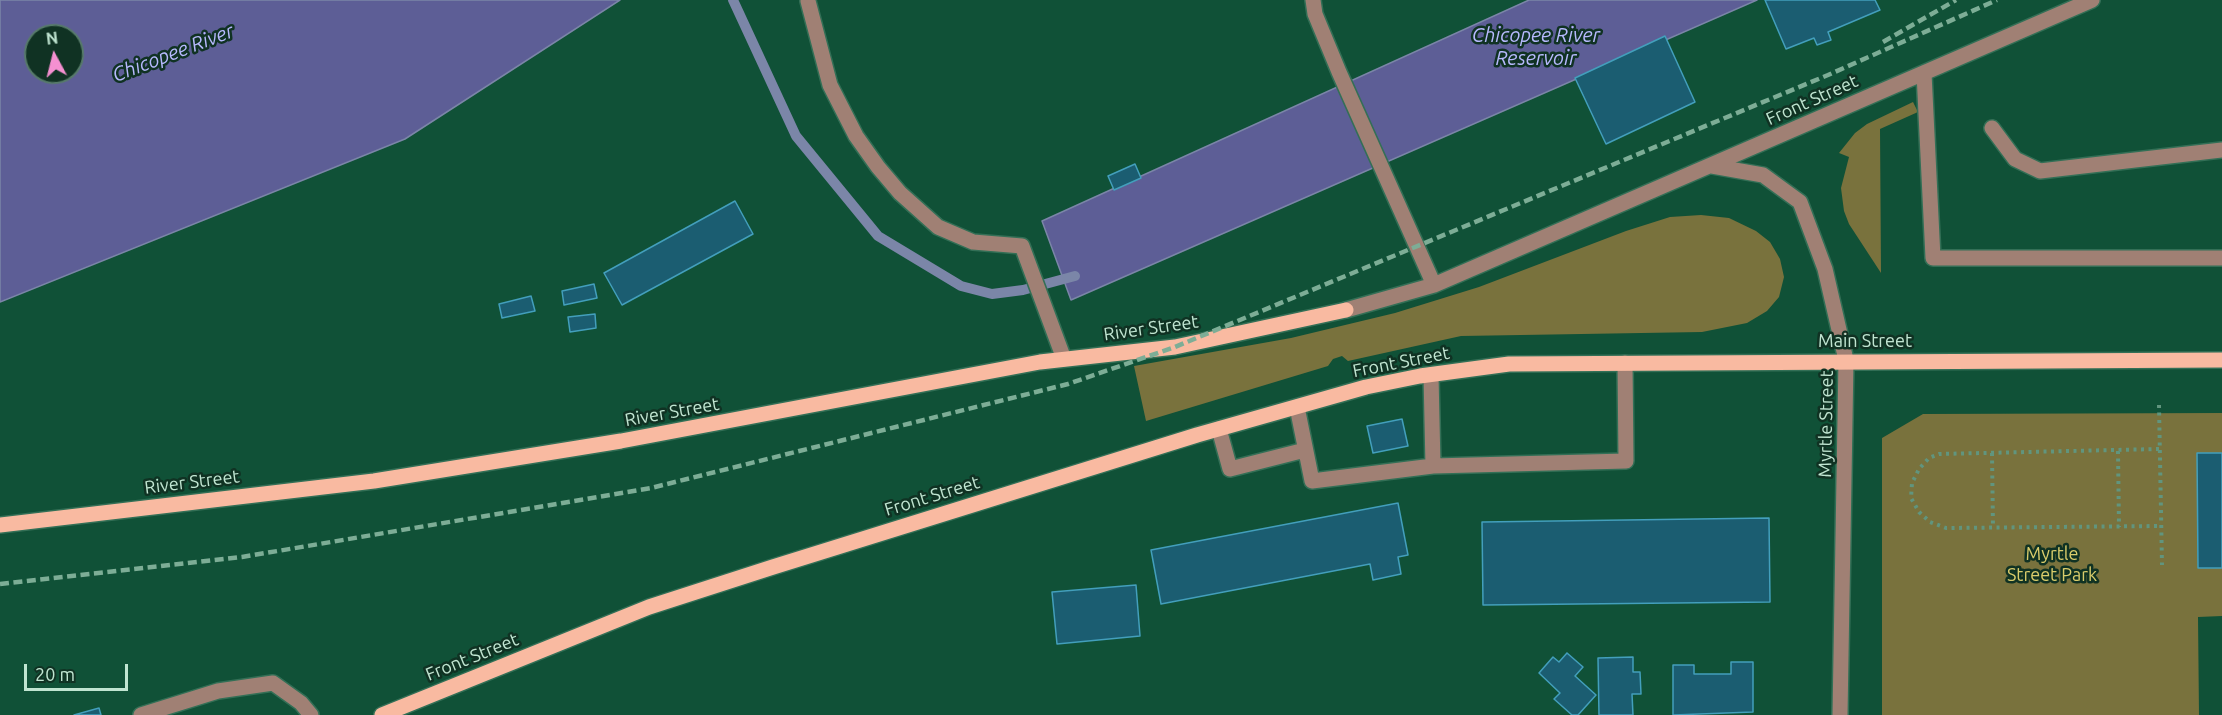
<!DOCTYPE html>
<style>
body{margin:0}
#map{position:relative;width:2222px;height:715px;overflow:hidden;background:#105137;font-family:Ubuntu,sans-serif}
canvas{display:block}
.north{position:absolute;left:24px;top:24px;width:60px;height:60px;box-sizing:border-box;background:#103223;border:2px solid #567a69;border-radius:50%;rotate:353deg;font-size:16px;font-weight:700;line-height:24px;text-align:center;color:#c0e5d1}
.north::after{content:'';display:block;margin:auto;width:21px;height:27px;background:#f590d1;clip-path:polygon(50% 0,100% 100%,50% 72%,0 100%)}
.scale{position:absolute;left:24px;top:664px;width:104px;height:27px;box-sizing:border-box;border:3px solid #c0e5d1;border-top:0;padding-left:8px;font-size:18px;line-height:21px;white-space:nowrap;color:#c0e5d1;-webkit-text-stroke:4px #103223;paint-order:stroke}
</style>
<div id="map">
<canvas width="2222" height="715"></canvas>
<div class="north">N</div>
<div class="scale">20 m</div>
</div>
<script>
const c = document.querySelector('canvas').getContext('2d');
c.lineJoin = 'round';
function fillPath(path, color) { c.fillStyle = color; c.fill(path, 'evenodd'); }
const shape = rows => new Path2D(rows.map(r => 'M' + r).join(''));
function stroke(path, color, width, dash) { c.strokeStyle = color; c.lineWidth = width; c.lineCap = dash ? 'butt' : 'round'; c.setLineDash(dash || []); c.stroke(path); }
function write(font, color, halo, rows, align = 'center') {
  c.font = font + ' Ubuntu,sans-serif'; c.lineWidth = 5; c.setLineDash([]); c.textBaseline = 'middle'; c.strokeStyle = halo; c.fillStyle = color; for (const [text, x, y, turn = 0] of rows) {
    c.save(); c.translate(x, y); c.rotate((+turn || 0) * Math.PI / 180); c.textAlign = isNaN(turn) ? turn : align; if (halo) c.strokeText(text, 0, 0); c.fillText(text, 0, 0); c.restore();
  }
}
fillPath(shape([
 [1913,102,1918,112,1880,129,1881,273,1849,224,1844,211,1841,188,1849,157,1839,153,1855,133,1867,124],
 [1701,215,1729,218,1756,231,1770,242,1780,259,1784,277,1779,297,1767,311,1747,323,1702,332,1461,336,1348,361,1342,356,1333,359,1328,366,1146,421,1134,366,1291,338,1395,313,1479,287,1626,231,1670,217],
 [2222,413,2222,616,2198,617,2199,715,1882,715,1882,438,1923,414]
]), '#79723d');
const water = shape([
 [0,0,620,0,405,139,0,302,0,0],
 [36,36,72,36,72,72,36,72,36,36],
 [1529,0,1757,0,1071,300,1042,221,1529,0]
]);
fillPath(water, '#5d5e96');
stroke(water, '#7b86a8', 1.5);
stroke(shape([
 [733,0,796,136,878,236,961,286,992,294,1023,290,1075,276]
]), '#7b86a8', 10);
const building = shape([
 [1765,0,1875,0,1880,10,1828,32,1831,40,1817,45,1814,38,1786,49,1765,0],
 [1665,36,1695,102,1606,144,1575,78,1665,36],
 [1135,164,1141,178,1114,190,1108,176,1135,164],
 [735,201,753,234,622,305,604,273,735,201],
 [594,284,597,298,564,305,562,291,594,284],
 [531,296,535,311,502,318,499,304,531,296],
 [595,314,596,328,570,332,568,317,595,314],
 [1402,419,1408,446,1373,453,1367,426,1402,419],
 [2197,453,2222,453,2222,568,2198,568,2197,453],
 [1398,503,1408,555,1398,557,1401,574,1373,580,1370,564,1161,604,1151,550,1398,503],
 [1769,518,1770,602,1483,605,1482,522,1769,518],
 [1136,585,1140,636,1057,644,1052,592,1136,585],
 [1567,653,1583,667,1575,676,1596,695,1578,715,1572,715,1554,699,1560,693,1539,673,1553,657,1559,662,1567,653],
 [1633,657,1633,672,1640,672,1641,694,1632,694,1633,715,1599,715,1598,658,1633,657],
 [1731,662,1753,662,1753,712,1673,715,1673,665,1694,665,1694,674,1731,674,1731,662],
 [99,708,101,715,74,715,99,708]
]);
fillPath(building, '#1b5d71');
stroke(building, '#439fbc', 1.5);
const minor = shape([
 [1313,0,1315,14,1339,72,1434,285],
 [808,1,830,85,856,136,878,167,900,193,938,227,973,242,1022,246,1064,359],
 [1924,73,1933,258,2222,258],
 [1992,128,2015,159,2040,171,2222,150],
 [1712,166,1763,175,1800,202,1825,269,1846,360,1840,715],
 [1346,310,1434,285,2092,0],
 [1431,375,1433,466,1626,461,1625,363],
 [1297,407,1312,481,1433,466],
 [1219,429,1230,469,1305,450],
 [141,715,218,691,273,683,301,703,311,715]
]);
const major = shape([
 [0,525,374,481,621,441,1040,362,1175,347,1346,310],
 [382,715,649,607,773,567,1197,435,1366,387,1420,376,1509,364,2222,360]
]);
stroke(minor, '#336f56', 18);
stroke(major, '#336f56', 18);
stroke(shape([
 [2159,405,2162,565],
 [2159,449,1939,454,1929,458,1919,469,1912,483,1911,498,1919,512,1930,522,1946,528,2161,526],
 [2118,451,2119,527],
 [1992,453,1993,528]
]), '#61957e', 4, [3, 4.5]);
stroke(minor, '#a08074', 15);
stroke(major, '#f9baa1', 15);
stroke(shape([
 [1883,42,1956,0],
 [0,584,242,557,651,488,1068,384,1175,347,1828,75,1997,0]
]), '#7dad96', 4.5, [9, 4.5]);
write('18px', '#c0e5d1', '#103223', [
 ["Front Street",1812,100,-24],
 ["River Street",1151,328,-8],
 ["Main Street",1865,341],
 ["Front Street",1401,362,-11],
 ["River Street",672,412,-10],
 ["Myrtle Street",1826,424,-89],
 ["River Street",192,482,-7],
 ["Front Street",932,496,-17],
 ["Front Street",472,657,-22]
]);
write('18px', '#d9cc6b', '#103223', [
 ["Myrtle",2052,554],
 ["Street Park",2052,575]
]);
write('italic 20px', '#b7b9fd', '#103223', [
 ["Chicopee River",1536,35],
 ["Reservoir",1536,58],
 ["Chicopee River",173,53,-21]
]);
</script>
